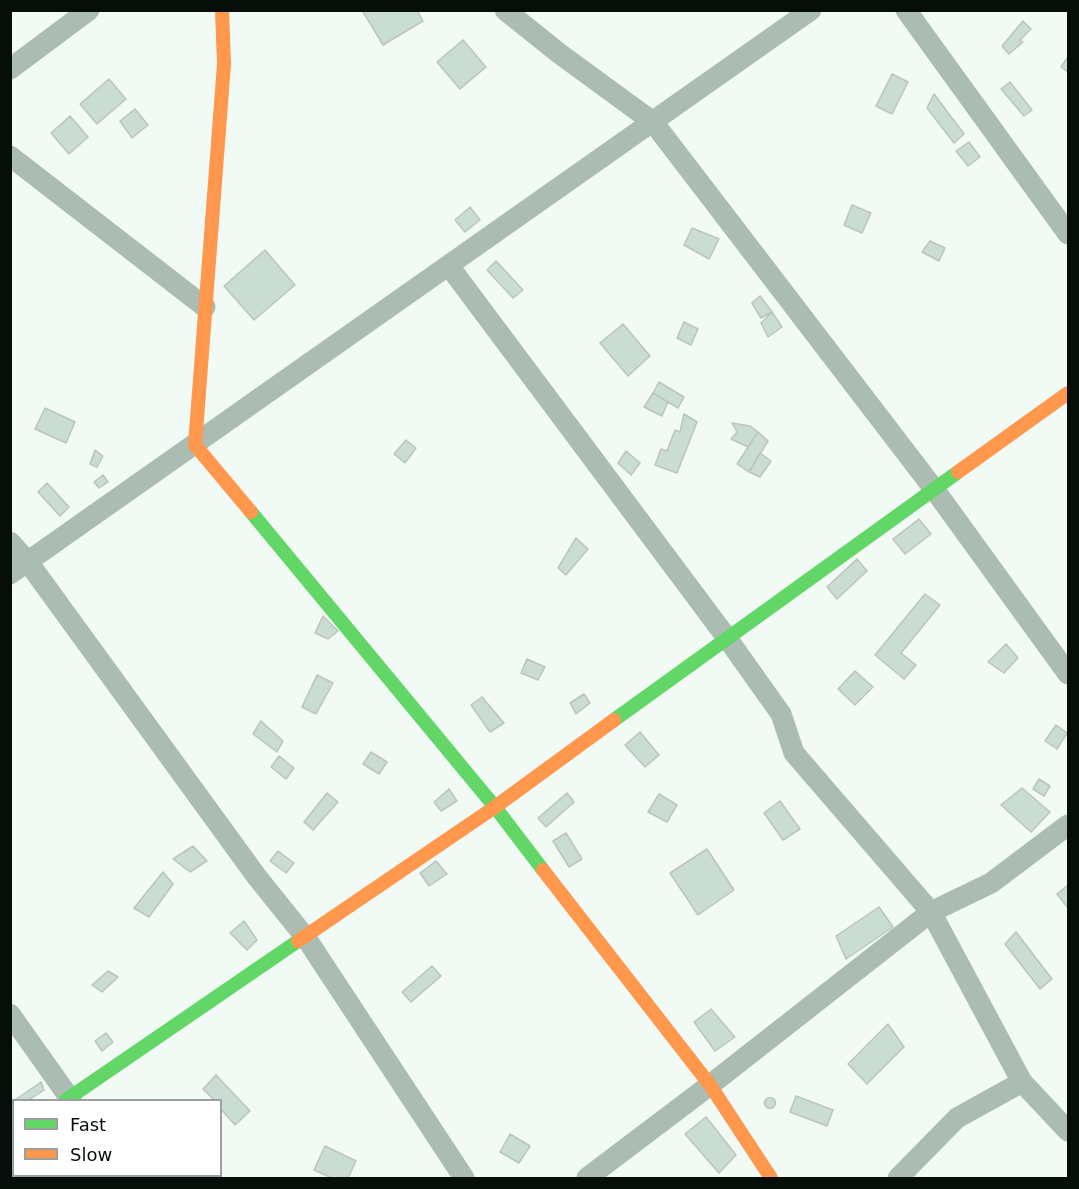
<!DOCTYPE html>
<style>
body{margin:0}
#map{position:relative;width:1079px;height:1189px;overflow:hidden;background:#f2faf5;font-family:"DejaVu Sans",sans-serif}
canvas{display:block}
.frame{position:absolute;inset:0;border:12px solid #060e09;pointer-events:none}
.legend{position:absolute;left:12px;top:1099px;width:210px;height:78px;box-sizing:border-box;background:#fff;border:2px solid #9b9f9d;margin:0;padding:8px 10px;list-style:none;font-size:18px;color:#060e09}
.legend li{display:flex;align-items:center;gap:12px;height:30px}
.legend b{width:30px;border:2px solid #9b9f9d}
</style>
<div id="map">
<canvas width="1079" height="1189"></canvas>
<div class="frame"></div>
<ul class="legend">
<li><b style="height:8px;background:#63d668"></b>Fast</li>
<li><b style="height:8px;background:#ff974d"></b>Slow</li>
</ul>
</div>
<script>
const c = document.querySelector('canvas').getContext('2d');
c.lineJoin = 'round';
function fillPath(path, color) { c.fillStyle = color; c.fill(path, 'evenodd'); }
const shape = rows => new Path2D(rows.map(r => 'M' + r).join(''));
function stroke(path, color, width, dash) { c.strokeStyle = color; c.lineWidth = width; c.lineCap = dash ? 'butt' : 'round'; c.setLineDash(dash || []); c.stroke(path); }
const building = shape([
 [362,10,417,10,423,21,383,45,362,10],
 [1023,21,1031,29,1020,40,1023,42,1009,54,1002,46,1023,21],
 [463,40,486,67,460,89,437,62,463,40],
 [1068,57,1068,72,1061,67,1068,57],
 [892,74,908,82,892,114,876,106,892,74],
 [109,79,126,99,97,124,80,104,109,79],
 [1010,82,1032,110,1024,116,1001,89,1010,82],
 [934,94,964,134,954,143,927,108,934,94],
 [135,109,148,125,132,138,120,121,135,109],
 [70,116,88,137,69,154,51,133,70,116],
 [969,142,980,157,968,166,956,151,969,142],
 [852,205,871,213,862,233,844,225,852,205],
 [470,207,480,220,465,232,455,220,470,207],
 [692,228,719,239,709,259,684,245,692,228],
 [930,241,945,248,939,261,922,252,930,241],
 [265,250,295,285,254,320,224,286,265,250],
 [496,261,523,290,513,298,487,270,496,261],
 [760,296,772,312,761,318,752,303,760,296],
 [772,312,782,327,768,337,761,323,772,312],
 [684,322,698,329,691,345,677,338,684,322],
 [623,324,650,356,628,376,600,343,623,324],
 [659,382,684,397,678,408,653,393,659,382],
 [653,393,668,402,662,416,644,407,653,393],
 [45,408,75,422,66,443,35,429,45,408],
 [684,414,697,422,677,473,655,465,661,449,667,451,675,430,680,432,684,414],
 [732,423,750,426,758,432,748,447,731,439,737,432,732,423],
 [758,432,768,441,749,472,737,464,758,432],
 [406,440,416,448,405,463,394,454,406,440],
 [95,450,103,456,97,467,90,464,95,450],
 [626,451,640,463,631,475,618,463,626,451],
 [760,453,771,461,760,477,749,472,760,453],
 [103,475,108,482,99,488,94,482,103,475],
 [47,483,69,507,60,516,38,492,47,483],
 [919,519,931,534,905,554,893,539,919,519],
 [576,538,588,549,566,575,558,568,576,538],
 [857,559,867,571,837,599,827,587,857,559],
 [925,594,940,605,901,653,916,665,904,679,875,655,925,594],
 [323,616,338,631,328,639,315,633,323,616],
 [1006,644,1018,658,1004,673,988,662,1006,644],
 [527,659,545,667,538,680,521,673,527,659],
 [855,671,873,687,855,705,838,689,855,671],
 [317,675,333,683,316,714,302,707,317,675],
 [584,694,590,703,576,714,570,703,584,694],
 [482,697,504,723,490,732,471,705,482,697],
 [261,721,283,741,277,752,253,734,261,721],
 [1056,725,1067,733,1057,749,1045,741,1056,725],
 [640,732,659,755,645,767,625,745,640,732],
 [371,752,387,762,379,774,363,764,371,752],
 [279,756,294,768,286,779,271,767,279,756],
 [1039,779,1050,786,1044,796,1033,789,1039,779],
 [1022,788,1050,812,1031,832,1001,805,1022,788],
 [449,789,457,801,441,811,434,802,449,789],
 [327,793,338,802,313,830,304,822,327,793],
 [567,793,574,802,546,827,538,818,567,793],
 [659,794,677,805,667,822,648,812,659,794],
 [780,801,800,829,783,840,764,813,780,801],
 [566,833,582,859,569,867,553,841,566,833],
 [193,846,207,861,190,872,173,859,193,846],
 [707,849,734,890,698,915,670,873,707,849],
 [278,851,294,863,286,873,270,861,278,851],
 [436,861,447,874,429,886,420,873,436,861],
 [163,872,173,884,149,917,134,908,163,872],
 [1068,885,1068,908,1057,894,1068,885],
 [879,907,893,927,846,959,836,936,879,907],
 [244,921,257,940,247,950,230,933,244,921],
 [1016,932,1052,979,1040,989,1005,944,1016,932],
 [432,966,441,976,411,1002,402,992,432,966],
 [108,971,118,977,102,992,92,985,108,971],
 [711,1009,735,1037,715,1051,694,1022,711,1009],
 [888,1024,904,1047,867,1084,848,1064,888,1024],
 [106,1033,113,1042,102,1051,95,1041,106,1033],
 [216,1075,250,1111,235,1125,220,1108,220,1100,214,1100,203,1089,216,1075],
 [41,1082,44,1090,29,1100,15,1100,41,1082],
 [796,1096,833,1110,827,1126,790,1112,796,1096],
 '764.5 1103a5.5 5.5 0 1 1 11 0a5.5 5.5 0 1 1-11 0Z',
 [706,1117,736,1155,719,1173,685,1134,706,1117],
 [510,1134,530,1146,519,1163,500,1152,510,1134],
 [325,1146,356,1161,348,1178,332,1178,314,1170,325,1146]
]);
fillPath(building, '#caddd2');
stroke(building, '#bcc4bf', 1.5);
stroke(shape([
 [505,10,560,54,653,122,934,489,1068,674],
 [906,10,1068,234],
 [10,69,89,10],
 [10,156,205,307],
 [449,266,727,638,781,714,794,753,931,912,1022,1082,1068,1131],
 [10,542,28,562,257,877,306,938,464,1178],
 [10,574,811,10],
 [10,1014,71,1100],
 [10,1138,14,1136],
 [125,1176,127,1178],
 [587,1178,710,1085,931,912,991,883,1068,825],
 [898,1178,957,1118,1022,1082]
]), '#abbdb3', 21);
stroke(shape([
 [251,512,495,807,543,870],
 [614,720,958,472],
 [66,1100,298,941]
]), '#63d668', 14);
stroke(shape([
 [222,10,224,64,195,445,251,512],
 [958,472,1068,393],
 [543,870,710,1085,771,1178],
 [298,941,495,807,614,720]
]), '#ff974d', 14);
</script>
